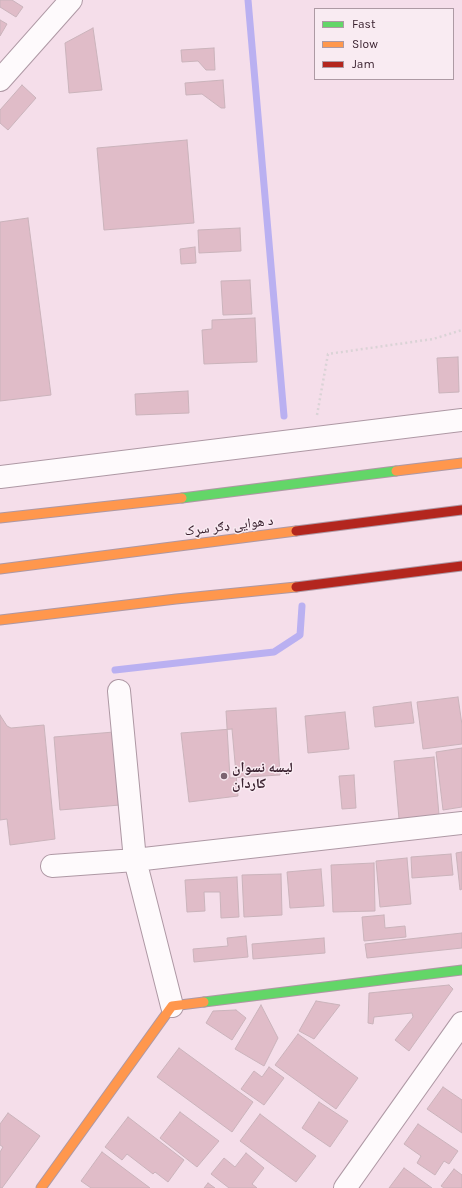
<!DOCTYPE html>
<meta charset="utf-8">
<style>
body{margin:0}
#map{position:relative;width:462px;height:1188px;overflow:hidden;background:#f5deea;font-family:Karla,sans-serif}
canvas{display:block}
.legend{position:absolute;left:314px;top:8px;width:140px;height:72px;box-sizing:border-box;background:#f9ebf2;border:1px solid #ad9aa4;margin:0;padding:5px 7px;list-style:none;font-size:12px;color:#3a212f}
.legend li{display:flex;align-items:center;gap:8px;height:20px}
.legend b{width:20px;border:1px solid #ad9aa4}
</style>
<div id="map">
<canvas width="462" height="1188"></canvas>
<ul class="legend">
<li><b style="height:5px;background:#63d668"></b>Fast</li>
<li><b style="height:5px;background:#ff974d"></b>Slow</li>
<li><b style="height:5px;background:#b3261e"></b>Jam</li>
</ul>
</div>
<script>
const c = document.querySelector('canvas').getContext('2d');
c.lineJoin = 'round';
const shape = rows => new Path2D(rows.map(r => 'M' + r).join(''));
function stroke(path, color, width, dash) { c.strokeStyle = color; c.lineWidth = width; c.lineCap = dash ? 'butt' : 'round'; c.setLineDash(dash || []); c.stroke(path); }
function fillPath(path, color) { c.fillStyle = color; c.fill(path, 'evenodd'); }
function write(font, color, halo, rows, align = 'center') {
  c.font = font + ' Karla,"Noto Naskh Arabic",sans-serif'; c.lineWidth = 3; c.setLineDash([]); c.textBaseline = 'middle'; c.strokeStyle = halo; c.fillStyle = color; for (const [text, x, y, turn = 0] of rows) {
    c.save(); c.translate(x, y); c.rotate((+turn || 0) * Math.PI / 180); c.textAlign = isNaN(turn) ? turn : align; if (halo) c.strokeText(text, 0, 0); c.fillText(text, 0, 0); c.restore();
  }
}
stroke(shape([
 [248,0,284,416],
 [115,670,274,652,300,635,302,606]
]), '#bab0f1', 7);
const building = shape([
 [0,0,12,0,23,7,16,17,0,7,0,0],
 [0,20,7,24,0,36,0,20],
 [93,28,102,90,69,93,65,43,93,28],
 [214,48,215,70,206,70,198,61,182,62,181,50,214,48],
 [223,80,225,108,221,108,202,94,186,95,185,83,223,80],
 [22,85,36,98,8,130,0,123,0,110,22,85],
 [187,140,194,223,104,230,97,148,187,140],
 [28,218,51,395,0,401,0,222,28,218],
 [240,228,241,251,199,253,198,230,240,228],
 [195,247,196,263,181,264,180,249,195,247],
 [250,280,252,314,223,315,221,281,250,280],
 [255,318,257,362,204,364,202,330,212,329,212,320,255,318],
 [458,357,459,392,439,393,437,358,458,357],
 [188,391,189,413,136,415,135,394,188,391],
 [458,697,462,725,462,744,423,749,417,702,458,697],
 [411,702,414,723,375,727,373,707,411,702],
 [276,708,280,775,230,778,226,711,276,708],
 [345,712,349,749,308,753,305,716,345,712],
 [0,715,7,726,11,728,44,725,55,839,10,845,7,819,0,820,0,715],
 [232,729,238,796,189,802,181,733,232,729],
 [114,732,120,805,60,810,54,737,114,732],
 [462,748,462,807,443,810,436,752,462,748],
 [434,757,439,815,399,819,394,761,434,757],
 [354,775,356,808,342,809,339,776,354,775],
 [462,852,462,889,460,890,456,853,462,852],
 [451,854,453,875,412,878,411,857,451,854],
 [407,858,411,904,380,907,376,861,407,858],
 [374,863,375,911,333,912,331,865,374,863],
 [321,869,324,906,290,908,287,872,321,869],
 [281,874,282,915,244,917,242,875,281,874],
 [237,877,239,917,221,918,220,892,204,892,205,911,187,912,185,880,237,877],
 [384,915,385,928,405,926,406,937,364,941,362,917,384,915],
 [462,933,462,948,367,958,365,944,462,933],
 [246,936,248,957,194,962,193,949,228,946,227,938,246,936],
 [324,938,325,953,253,959,252,944,324,938],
 [449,985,453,989,409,1051,395,1040,413,1017,412,1013,374,1017,373,1024,368,1023,369,993,449,985],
 [316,1001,340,1005,314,1039,299,1031,316,1001],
 [261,1005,278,1038,264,1066,235,1049,261,1005],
 [236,1010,246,1018,232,1040,206,1023,213,1011,236,1010],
 [298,1034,358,1078,336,1109,275,1065,298,1034],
 [179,1048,253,1102,232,1132,157,1077,179,1048],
 [269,1067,284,1078,264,1105,241,1089,254,1071,262,1077,269,1067],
 [443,1087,462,1100,462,1133,427,1109,443,1087],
 [319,1102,348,1121,330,1147,302,1128,319,1102],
 [180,1112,219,1141,197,1167,160,1138,180,1112],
 [8,1113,40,1136,2,1188,0,1188,0,1152,3,1147,0,1145,0,1124,8,1113],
 [260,1114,316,1156,296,1182,240,1141,260,1114],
 [128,1117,184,1160,168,1182,155,1172,153,1174,127,1154,122,1160,105,1147,128,1117],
 [418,1124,458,1151,449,1164,444,1161,435,1175,417,1163,421,1156,404,1144,418,1124],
 [102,1152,150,1188,91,1188,81,1181,102,1152],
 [246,1153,264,1168,252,1184,257,1188,229,1188,211,1174,224,1158,235,1167,246,1153],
 [404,1168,432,1188,389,1188,404,1168],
 [454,1169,462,1175,462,1188,444,1188,441,1186,454,1169],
 [208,1183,215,1188,204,1188,208,1183]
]);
fillPath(building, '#e0bcc8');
stroke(building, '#cab3bb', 1);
const street = shape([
 [0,80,71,0],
 [0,477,462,420],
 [52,866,135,860,119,691],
 [172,1006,135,860,462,823],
 [345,1188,462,1023]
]);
const fast = shape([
 [182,498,396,471],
 [204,1002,462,970]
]);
const slow = shape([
 [396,471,462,463],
 [0,518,182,498],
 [0,569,296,531],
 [0,620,176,599,296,587],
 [41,1188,172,1006,204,1002]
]);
const jam = shape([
 [296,531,462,510],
 [296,587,462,566]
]);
stroke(street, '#ae98a4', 24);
stroke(fast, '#ae98a4', 11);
stroke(slow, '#ae98a4', 11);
stroke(jam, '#ae98a4', 11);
stroke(shape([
 [317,415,328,354,433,339,462,330]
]), '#dad3d6', 2.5, [2, 3]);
stroke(street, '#fefafc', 22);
stroke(fast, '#63d668', 9);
stroke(slow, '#ff974d', 9);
stroke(jam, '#b3261e', 9);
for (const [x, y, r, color] of [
 [224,776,4,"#7b6370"]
]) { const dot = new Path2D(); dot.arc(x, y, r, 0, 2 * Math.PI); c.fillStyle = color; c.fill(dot); stroke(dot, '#f9ebf2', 1.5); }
write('14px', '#3a212f', '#f9ebf2', [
 ["د هوایی ډګر سړک",229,526,-7]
]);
write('bold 14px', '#3a212f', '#f9ebf2', [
 ["لیسه نسوان",232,768],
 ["کاردان",232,784]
], 'left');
</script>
